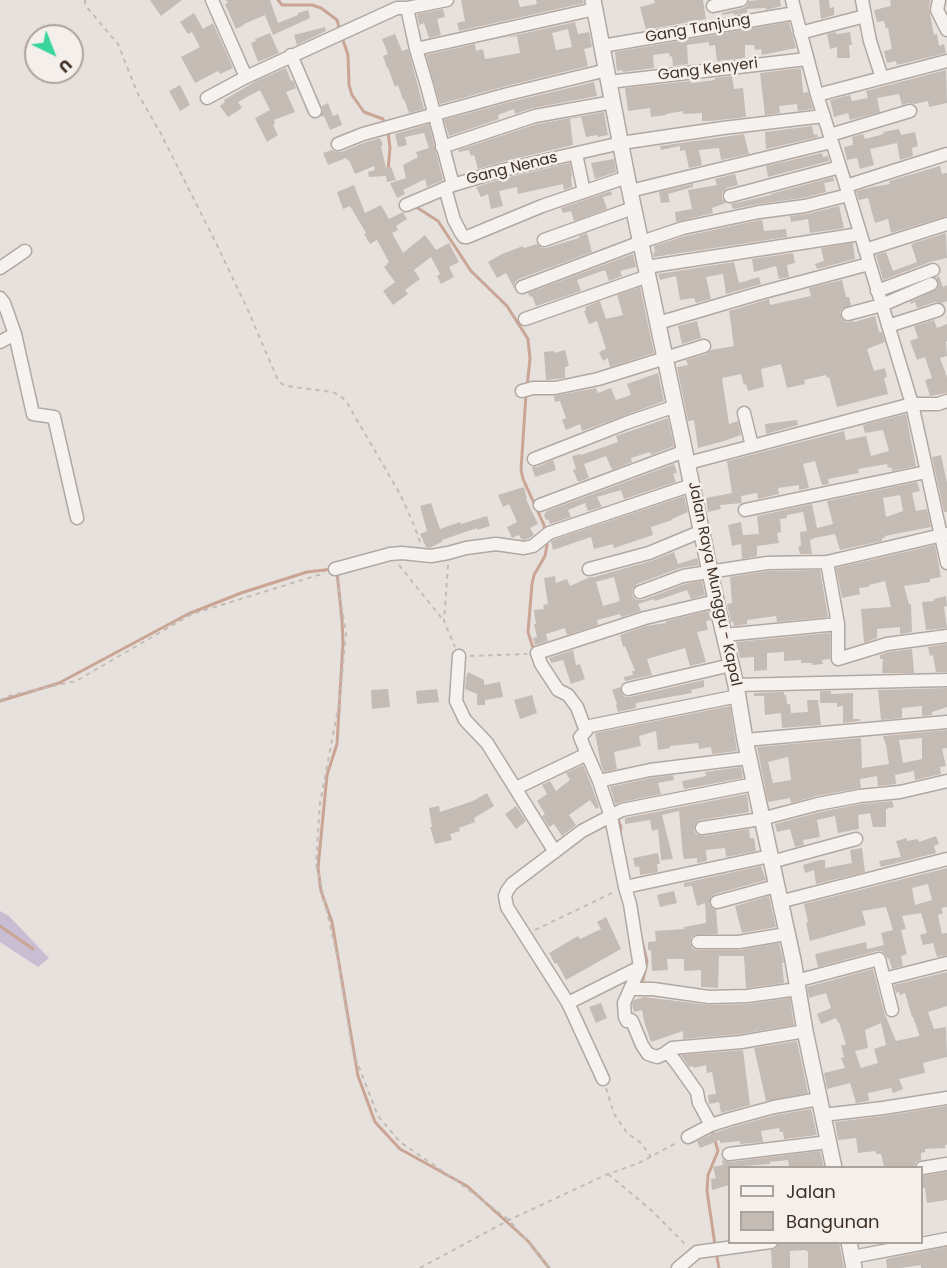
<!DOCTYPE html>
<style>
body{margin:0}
#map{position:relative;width:947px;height:1268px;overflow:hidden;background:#e7e1dd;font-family:Poppins,sans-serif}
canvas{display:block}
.legend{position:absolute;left:728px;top:1166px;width:195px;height:78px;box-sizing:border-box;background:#f5efec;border:2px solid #aca39c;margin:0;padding:8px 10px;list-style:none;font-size:18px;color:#3f3025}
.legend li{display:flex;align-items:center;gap:12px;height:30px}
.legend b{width:30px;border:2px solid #aca39c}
.north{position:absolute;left:24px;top:24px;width:60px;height:60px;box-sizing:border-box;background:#f5efec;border:2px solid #aca39c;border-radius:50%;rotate:137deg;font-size:16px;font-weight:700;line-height:24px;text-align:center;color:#3f3025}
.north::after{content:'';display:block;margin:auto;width:21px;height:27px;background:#3ad49d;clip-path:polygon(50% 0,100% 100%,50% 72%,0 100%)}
</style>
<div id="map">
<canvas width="947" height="1268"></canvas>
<ul class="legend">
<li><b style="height:8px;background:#f6f2ef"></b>Jalan</li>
<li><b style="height:16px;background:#c4bbb4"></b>Bangunan</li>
</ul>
<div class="north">U</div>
</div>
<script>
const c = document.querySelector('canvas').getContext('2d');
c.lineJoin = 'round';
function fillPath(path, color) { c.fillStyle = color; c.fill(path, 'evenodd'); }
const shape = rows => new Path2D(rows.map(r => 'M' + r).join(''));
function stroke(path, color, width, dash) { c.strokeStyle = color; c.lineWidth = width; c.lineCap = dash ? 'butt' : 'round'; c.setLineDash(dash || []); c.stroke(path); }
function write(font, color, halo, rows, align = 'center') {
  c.font = font + ' Poppins,sans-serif'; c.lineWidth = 5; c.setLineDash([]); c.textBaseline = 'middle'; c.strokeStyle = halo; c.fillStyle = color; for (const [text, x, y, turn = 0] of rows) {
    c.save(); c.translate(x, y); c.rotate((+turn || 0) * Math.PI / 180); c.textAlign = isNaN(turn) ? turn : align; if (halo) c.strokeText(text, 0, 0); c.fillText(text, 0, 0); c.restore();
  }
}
fillPath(shape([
 [0,911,9,916,49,958,38,967,0,942]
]), '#c8bdd2');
stroke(shape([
 [278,0,282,5,312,5,321,8,337,20,340,31],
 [342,37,348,55,349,85,352,95,364,112,383,119,386,126],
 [388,132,390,148,388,170],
 [413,205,438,221,471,271,507,306,528,339,530,359,527,387],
 [526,394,521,470,523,479,544,525,545,531],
 [337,572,342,620,343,642,337,744,327,775,318,868,321,891,332,922,358,1076,375,1122,400,1149,467,1186,528,1241,549,1268],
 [534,651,528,632,532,584,534,575,545,556,547,545,546,541],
 [0,701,59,683,188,614,241,593,307,572,333,569],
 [617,817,621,827,620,835],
 [623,849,626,863],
 [0,926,33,949],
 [640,985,643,980,647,961,642,941],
 [712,1131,718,1151,708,1175,707,1191,715,1245],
 [716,1252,719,1268]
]), '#caa595', 3);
fillPath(shape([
 [150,0,182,0,161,16],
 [226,0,270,0,278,23,298,15,298,13,308,10,310,18,273,35,265,15,244,24,244,25,236,29,225,4,228,3],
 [461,0,518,0,520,7,537,4,536,0,583,0,584,3,459,31,457,23,465,21],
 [654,0,703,0,706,19,646,30,640,7,655,3],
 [760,0,780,0,781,6,766,10,766,8,747,9,747,13,734,15,734,13,722,15,722,13,743,8,747,6,749,1],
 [819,0,829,0,830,8,834,7,834,15,821,19],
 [890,0,930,0,929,9,934,35,937,34,939,46,944,44,946,53,897,65,896,61,887,63,884,51,892,49,888,28,886,29,884,21,877,22,874,10,891,6],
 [443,9,445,17,437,19,441,35,429,38,424,23,419,25,417,14],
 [194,13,203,29,213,23,233,68,220,74,218,71,195,83,181,57,200,47,192,32,188,34,180,22],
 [575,22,578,34,589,32,592,47,584,49,588,66,506,86,440,104,426,55,475,44,476,51,483,49,485,59,520,53,517,36,503,38],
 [568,29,572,47,556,50,552,33],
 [789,22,796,48,762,55,761,49,755,50,754,45,745,45,745,58,717,61,715,45,709,46,709,42,687,45,688,64,673,66,672,56,670,57,669,53,653,55,654,68,623,72,622,70,617,71,615,52],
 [325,27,326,31,297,45,294,35],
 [836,32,836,34,838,34,850,32,852,45,849,45,850,58,837,58,837,47,830,49,827,34],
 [270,33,279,53,258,62,251,43,256,41,255,39],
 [395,34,402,51,408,49,424,109,409,113,404,99,403,100,398,85,395,87,388,68,387,68,383,56,388,54,382,39],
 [286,68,291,81,293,80,296,88,286,92,295,112,274,120,275,124,273,125,278,135,267,142,255,118,270,110,260,90,238,102,242,108,228,117,220,106,225,102,224,100,256,81],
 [801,68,803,93,808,92,813,109,798,111,797,104,779,106,780,113,765,115,760,73],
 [946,70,947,103,929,107,928,101,915,104,908,103,902,105,899,94,877,98,880,112,850,120,848,113,834,117,830,100,850,95,852,101,868,98,866,91],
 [732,76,734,89,743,88,746,117,711,121,702,121,702,113,683,114,683,111,666,114,666,115,651,117,650,108,628,111,625,88,691,81,691,83,715,80,715,78],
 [594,82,597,96,533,108,515,114,514,109,498,115,499,119,449,136,444,120,510,102],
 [180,85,190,105,180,111,169,91],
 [328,103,333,116,338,114,342,125,330,130,324,116,322,117,321,116,323,111,322,106],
 [604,112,608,135,598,137,597,135,586,137,581,117,570,119,573,145,501,162,478,169,474,155,471,156,469,150,459,152,458,150,537,124],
 [429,124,443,180,427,187,425,179,403,190,405,194,397,198,390,183,406,178,403,165,418,157,416,152,429,148,424,133,405,137,407,145,398,147,395,134],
 [812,126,814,135,817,134,818,137,766,149,765,132],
 [899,129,901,135,915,132,918,146,912,148,913,156,900,160,897,143,870,149,874,165,860,169,857,158,847,160,844,147,853,145,852,137,863,134,865,139,884,134,883,132],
 [744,134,749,154,721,160,719,148,699,150,702,165,689,168,685,150,680,151,680,146,661,150,660,146],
 [380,138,383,145,381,146,386,168,391,167,396,180,387,182,386,176,369,177,368,172,375,170,374,166,355,174,349,160,348,161,346,158,328,165,323,153,332,150,336,152,341,152,366,142],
 [822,153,823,157,828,156,829,161,768,177,766,166],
 [614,159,616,172,595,179,591,163],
 [570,163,572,176,571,177,572,187,564,190,563,184,518,194,517,187,499,191,503,206,491,209,488,194,481,197,476,187,505,178],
 [940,166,942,174,947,173,947,216,891,233,888,219,875,223,868,198,859,200,856,191,872,187,890,184,889,181],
 [735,174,738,185,727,188,722,193,722,199,726,203,712,208,713,213,676,222,675,212,692,209,688,190,717,185,715,179],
 [833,177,834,181,824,183,826,192,803,198,758,204,733,209,731,204,771,195,771,194],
 [693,184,693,187,668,194,670,202,661,203,659,192],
 [354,185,365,213,381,205,389,219,403,212,407,219,396,226,398,230,392,233,403,253,425,235,436,250,449,243,459,262,449,267,454,277,441,284,437,276,440,274,431,257,414,270,420,279,405,290,408,294,393,305,383,291,395,282,384,267,389,262,377,240,370,244,364,234,366,233,350,206,343,209,337,192],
 [611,191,612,195,603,197,607,209,574,221,571,211,563,213,561,208],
 [839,206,844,228,810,233,808,219,791,222,790,216,807,214],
 [760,220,762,220,764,231,786,229,787,237,654,257,653,253,655,252,654,246,685,236],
 [587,233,592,252,519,279,515,282,514,288,506,273,497,278,488,262,502,254,523,246,524,248,537,244,542,248,546,248,579,238,579,236],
 [946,233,947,258,930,262,883,280,876,255,886,252,893,271,917,262,911,244],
 [853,243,855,259,817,269,815,264,824,261,821,248],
 [793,253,795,263,787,265,789,277,779,279,776,266,754,272,752,259],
 [633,254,636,267,620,271,622,276,609,281,605,270,577,280,581,291,536,306,532,296,530,297,528,293],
 [734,262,739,283,759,277,761,284,726,294,723,274,706,277,711,299,696,303,694,298,680,300,676,276,660,280,658,274],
 [939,276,943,287,947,285,947,301,942,303,935,302,917,308,915,302,911,304,910,302,937,289,939,284,936,278],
 [842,280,846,297,849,297,851,305,842,309,840,312,842,319,846,322,854,321,854,322,875,316,879,332,882,332,885,342,867,349,874,371,885,368,887,377,884,378,888,394,837,407,829,377,827,378,826,375,804,380,805,384,787,388,781,364,761,369,764,387,748,391,746,384,744,385,741,374,722,378,729,424,738,421,741,435,724,441,698,448,694,420,688,421,677,367,688,365,686,360,706,354,711,350,734,346,729,311,769,299,770,305,811,296,809,288],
 [640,287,654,353,610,367,608,358,603,361,599,352,606,349,597,321,589,324,584,311,586,310,585,307,600,301,606,319,623,315,617,295],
 [934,320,937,328,947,324,947,341,946,342,947,356,940,358,947,377,947,393,930,396,925,380,932,378,925,357,917,360,910,341,918,338,914,326],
 [697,321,701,338,682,344,678,326],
 [565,350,569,366,565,367,565,378,546,380,544,352,554,351,554,353],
 [658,373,664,401,582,431,580,424,566,430,562,420,566,418,560,401,555,402,554,396,596,388,598,393,611,388,616,400,631,395,627,384],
 [906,414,916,466,892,471,891,467,888,468,887,464,858,469,859,473,828,479,829,484,822,485,815,461,803,464,809,488,799,490,799,485,778,488,779,494,758,499,757,493,741,496,742,503,720,505,721,509,708,512,706,498,732,493,727,461,844,431,846,440,866,436,871,456,889,451,883,430,865,433,863,425],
 [668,418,674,446,651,455,650,452,631,458,632,462,612,470,606,456,584,464,589,478,578,482,573,470,576,469,572,456,581,454,581,455,618,442,616,436],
 [797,420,798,425,766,434,765,424],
 [941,455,947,483,947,512,944,512,932,457],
 [553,460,556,470,535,477,532,467,537,467],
 [674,464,677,473,673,474,676,482,624,499,621,490,597,497,602,507,588,511,585,503,568,510,571,517,550,524,548,519,546,520,544,515,547,511],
 [917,482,920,491,912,493,916,511,927,509,931,527,885,536,885,538,882,538,882,541,840,550,835,534,814,538,810,540,812,554,800,554,798,547,801,546,800,532,807,531,803,512,787,515,787,518,780,519,781,532,777,533,779,543,757,546,757,556,742,559,741,544,732,546,728,525,741,522,743,535,759,534,757,516,812,504,817,528,833,524,827,501],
 [900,495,903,511,886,517,883,498],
 [524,487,527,499,526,499,538,524,530,528,534,535,529,538,524,540,521,539,519,535,512,538,507,527,517,522,509,504,503,507,498,495],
 [684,496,688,512,672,519,672,520,651,527,653,535,614,548,613,544,594,549,591,537,553,550,551,542,553,540],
 [431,503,440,529,460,522,461,524,487,516,490,526,477,530,477,528,442,540,442,542,429,548,426,547,420,534,427,531,420,506],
 [935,545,941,577,930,579,930,582,904,586,909,604,911,604,912,632,900,634,900,627,877,629,877,638,864,643,861,609,891,607,885,581,869,585,869,587,859,588,860,594,842,598,836,568],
 [674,552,678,564,697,558,699,565,680,568,637,584,632,590,632,594,634,598,638,600,643,600,685,584,702,581,705,595,691,599,687,590,655,601,654,599,638,604,641,611,621,617,620,614,597,620,598,625,567,635,565,628,546,634,548,641,535,645,533,638,537,637,534,624,536,624,534,610,544,609,543,605,548,604,544,578,555,576,556,583,567,579,570,586,590,577,594,577,651,561],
 [614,577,620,601,603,606,596,582],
 [820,570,828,617,777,622,776,616,747,620,747,624,734,626,733,621,731,622,727,604,732,603,730,577,768,571],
 [946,596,947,606,944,607,947,628,926,630,922,602,934,601,934,599],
 [708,611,711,620,706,621,708,630,697,632,706,662,690,666,685,648,647,659,652,675,625,681,624,677,633,675,632,671,635,671,625,646,623,647,620,635,646,626,666,623,666,621],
 [830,633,830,659,822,660,823,664,812,665,812,663,801,663,801,660,784,661,784,652,767,653,767,670,754,671,754,657,740,658,736,642],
 [947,644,947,672,936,672,933,655,930,656,928,647],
 [912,649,914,673,882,673,883,659,880,659,880,655,889,652],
 [573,650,576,665,580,664,585,679,571,684,563,660,551,663,549,658],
 [468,672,484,680,484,685,500,682,503,697,485,700,485,705,477,705,477,694,465,689,466,677],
 [704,680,704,687,691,690,692,693,636,703,636,708,618,712,616,705,617,704,612,690,620,687,622,694,625,697,630,697],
 [947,688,947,707,932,712,932,715,922,716,922,706,902,708,902,718,881,720,878,690],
 [388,689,390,707,372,709,371,690],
 [437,689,439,702,417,704,416,691],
 [820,691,831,691,831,694,853,693,853,719,860,719,860,721,843,723,843,706,837,707,837,703,820,703],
 [784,692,784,695,786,695,787,704,790,704,791,713,808,712,807,700,818,700,821,725,782,728,781,713,765,715,764,696,754,696,754,693],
 [532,695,537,713,520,719,514,700],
 [730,706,737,751,712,754,711,747,699,749,698,743,670,746,670,748,658,750,656,731,639,736,641,746,614,752,617,769,604,772,601,765,595,733],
 [947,730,947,748,942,749,946,766,940,767,941,774,915,780,914,771,895,775,896,784,878,786,877,776,860,779,861,788,816,796,791,803,790,798,768,802,757,747,861,738,862,768,889,764,886,745,883,736],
 [922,738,922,759,903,763,899,740],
 [788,757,791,780,773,783,768,762],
 [583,765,591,784,599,807,596,809,590,800,569,815,576,825,562,836,554,824,549,827,542,816,545,814,537,801,547,794,542,785,550,781,556,791,570,780,566,773],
 [741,767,743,778,684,789,682,781,706,776,705,772],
 [673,775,674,780,658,783,661,794,617,803,615,804,610,787,651,778],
 [487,793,494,806,474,818,475,822,459,828,460,831,450,834,452,840,435,844,430,827,432,827,429,808,439,806,440,812,473,801],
 [747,794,749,812,700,820,695,824,694,830,696,834,703,836,749,829,750,838,754,838,756,851,726,857,725,848,706,850,707,861,697,863,697,858,684,859,684,857,683,857,679,811,662,815,673,859,661,860,658,829,652,831,650,820,625,824,625,818],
 [892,801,894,807,886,809,886,827,873,827,870,813,858,815,859,829,838,833,835,816,817,820,820,837,803,840,804,845,795,847,790,829,777,832,775,824,820,812,861,804],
 [516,806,526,821,516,829,505,814],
 [936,836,939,844,934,846,936,853,881,867,879,861,901,857,896,841,907,838,907,841,918,839,919,842],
 [862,848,865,872,816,884,814,870,805,873,803,865,819,860,825,860,825,868,852,863,850,850],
 [658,853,660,864,657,864,658,872,640,875,639,866,635,867,633,858],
 [761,866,766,880,715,894,711,897,709,904,712,908,716,910,718,934,694,935,691,938,690,943,693,949,698,950,740,950,779,943,784,963,782,963,784,983,746,988,744,956,719,956,718,988,701,987,701,970,684,971,684,959,667,959,668,970,652,971,651,950,648,950,648,942,656,941,655,931,684,929,684,927,706,923,705,903,697,906,692,886,684,887,684,883],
 [947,868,947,907,941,908,943,913,938,915,942,934,947,933,947,955,937,957,933,943,923,945,920,935,927,933,921,913,902,916,906,929,901,930,907,954,901,956,903,966,892,969,889,959,888,959,885,954,882,951,877,951,818,967,815,954,866,942,867,949,884,945,881,933,893,930,886,907,862,911,866,925,810,941,806,923,808,922,804,904],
 [928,884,932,900,915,905,912,888],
 [674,891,677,903,660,907,657,895],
 [769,896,776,927,742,933,735,906],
 [606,917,621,949,566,980,557,963,555,964,549,953,578,936,580,939,601,929,597,922],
 [873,969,884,1012,896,1041,919,1036,919,1034,913,1017,912,1017,905,993,900,995,899,992,896,993,894,985,947,972,947,1006,928,1012,934,1029,946,1027,947,1057,923,1063,925,1073,899,1079,903,1089,893,1093,891,1088,868,1093,869,1101,856,1103,850,1083,827,1089,824,1073,845,1068,841,1058,844,1057,841,1045,846,1045,839,1022,838,1023,836,1018,821,1024,817,1014,831,1008,826,993,809,998,807,987],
 [881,1023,886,1045,874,1049,878,1063,861,1068,855,1051,868,1048,865,1030],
 [644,997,709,1005,748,1004,790,998,794,1025,740,1034,683,1039,683,1031,651,1042,644,1021,642,1010,634,1012,632,1004,634,1000],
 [601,1003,607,1018,596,1023,589,1007],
 [797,1041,808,1093,766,1101,754,1048],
 [743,1050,750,1105,721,1113,719,1102,709,1104,708,1095,716,1094,712,1072,707,1073,706,1065,694,1068,693,1066,689,1067,681,1055],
 [947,1106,947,1145,945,1145,945,1148,925,1149,925,1152,921,1153,921,1160,916,1162,914,1167,884,1167,881,1154,876,1154,876,1151,858,1153,856,1138,838,1140,835,1122,884,1116],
 [811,1109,817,1135,784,1139,783,1132,780,1132,779,1128,761,1131,763,1142,740,1144,740,1141,720,1143,720,1140,700,1148,697,1141,714,1133,732,1127,776,1115],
 [820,1151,824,1167,789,1167,788,1160,770,1162,770,1164,729,1167,729,1185,712,1190,711,1179,716,1178,713,1167,723,1165,722,1160,730,1162],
 [947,1172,947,1200,927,1203,925,1188,921,1188,921,1176],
 [779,1242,839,1242,844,1268,808,1268,808,1252,806,1250,790,1251,790,1268,772,1268,771,1250,776,1248],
 [947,1247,947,1268,921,1268,921,1265,901,1268,887,1268,886,1259]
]), '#c4bbb4');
const minor = shape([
 [212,0,246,77],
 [792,0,817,95,846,186,912,404,947,563],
 [862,0,870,41,882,78],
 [939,0,937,10,947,30],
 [713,6,741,0],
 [407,8,416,49,427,86,453,185],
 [800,33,865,16],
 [602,46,795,13],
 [416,49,595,9],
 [291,55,315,111],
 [609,82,807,59],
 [817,95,947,61],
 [207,98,246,77,397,8,407,8,447,0],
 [830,135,910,111],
 [338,144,363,134,508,94,607,70],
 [442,147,535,116,613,102],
 [576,154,584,192],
 [846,186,947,154],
 [445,188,454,220,461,233,464,237,467,237,542,206,627,177],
 [630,191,831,142],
 [730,196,840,167],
 [406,205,453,185,503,170,621,143,723,128,824,116],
 [544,240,633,208],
 [865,250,947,224],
 [646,267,860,234],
 [0,268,25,251],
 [522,287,641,242,683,228,759,212,805,206,848,195],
 [877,291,933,270],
 [0,298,4,303,15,334,0,342],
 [848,314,882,305,931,284],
 [525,319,648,276],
 [658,323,760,293,869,264],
 [888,326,938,310],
 [15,334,33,414,54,417,77,518],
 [522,391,533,388,555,388,598,379,704,346],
 [744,413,752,446],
 [534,459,626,423,676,406],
 [688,463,912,404,938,404,947,401],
 [540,505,685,451],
 [745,510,926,472],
 [827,562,838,624,838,659,887,644,947,636],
 [335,569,390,554,402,553,431,556,448,553,466,548,496,544,524,548,533,546,549,533,692,485],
 [589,569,649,553,702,531],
 [640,592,683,576,767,563,827,562,946,534],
 [724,635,838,624],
 [459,656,456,701,465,720,487,743,555,852],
 [736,685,947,680],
 [628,689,731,665],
 [585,727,738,696],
 [745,740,947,722],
 [599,781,650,770,748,758],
 [516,788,587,754],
 [702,828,761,819,818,804,860,796,900,792,947,781],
 [771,862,856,839],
 [625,887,770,856],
 [717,902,776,886],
 [779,902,947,859],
 [698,942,739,942,786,934],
 [884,979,947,963],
 [796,981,879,959,892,1010],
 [630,989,653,989,709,997,747,996,798,989],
 [568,1003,640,967],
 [664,1054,672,1048,741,1042,805,1031],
 [603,1079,568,1003,507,907,505,896,507,891,512,884,582,831,622,810,754,784],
 [823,1115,883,1108,947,1098],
 [711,1125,699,1103,697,1092,675,1061,669,1054,664,1054,657,1057,648,1054,642,1045,632,1021,631,1020,627,1021,625,1017,624,1003,640,967,630,904,625,887,611,817,599,781,587,754,580,737,586,731,577,707,568,695,558,690,541,664,537,653,645,618,716,601],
 [688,1137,711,1125,730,1119,774,1107,819,1099],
 [729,1154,829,1142],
 [922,1168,947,1164],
 [852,1257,947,1239],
 [678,1268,697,1252,771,1242]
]);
const tertiary = shape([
 [593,0,627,177,717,605,736,685,745,740,793,960,805,1031,834,1168],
 [849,1242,854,1268]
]);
stroke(minor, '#b1a8a2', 15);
stroke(tertiary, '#b1a8a2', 18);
stroke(shape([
 [85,0,85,5,118,44,137,92,161,134,215,241,247,308,277,378,282,384,287,386,332,392,339,395,346,401,400,494,414,525,421,545],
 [399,565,444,621],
 [448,565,444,621,455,647],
 [337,579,346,633,340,698,320,803,316,863,338,960,352,1049,378,1116,400,1142,454,1179,509,1220,550,1268],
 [470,656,527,654],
 [0,700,12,695,76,681,192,614,325,573],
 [535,930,614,892],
 [606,1088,614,1114,627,1133,641,1143,651,1157],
 [608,1174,651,1210,685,1244,686,1247],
 [420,1268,509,1220,608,1174,639,1163,678,1142]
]), '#c3bcb6', 2, [4.5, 4.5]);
stroke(minor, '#f6f2ef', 12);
stroke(tertiary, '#f6f2ef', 15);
write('15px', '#3f3025', '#f5efec', [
 ["Gang Tanjung",698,29,-10],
 ["Gang Kenyeri",708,70,-7],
 ["Gang Nenas",512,169,-14],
 ["Jalan Raya Munggu - Kapal",714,584,78]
]);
</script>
